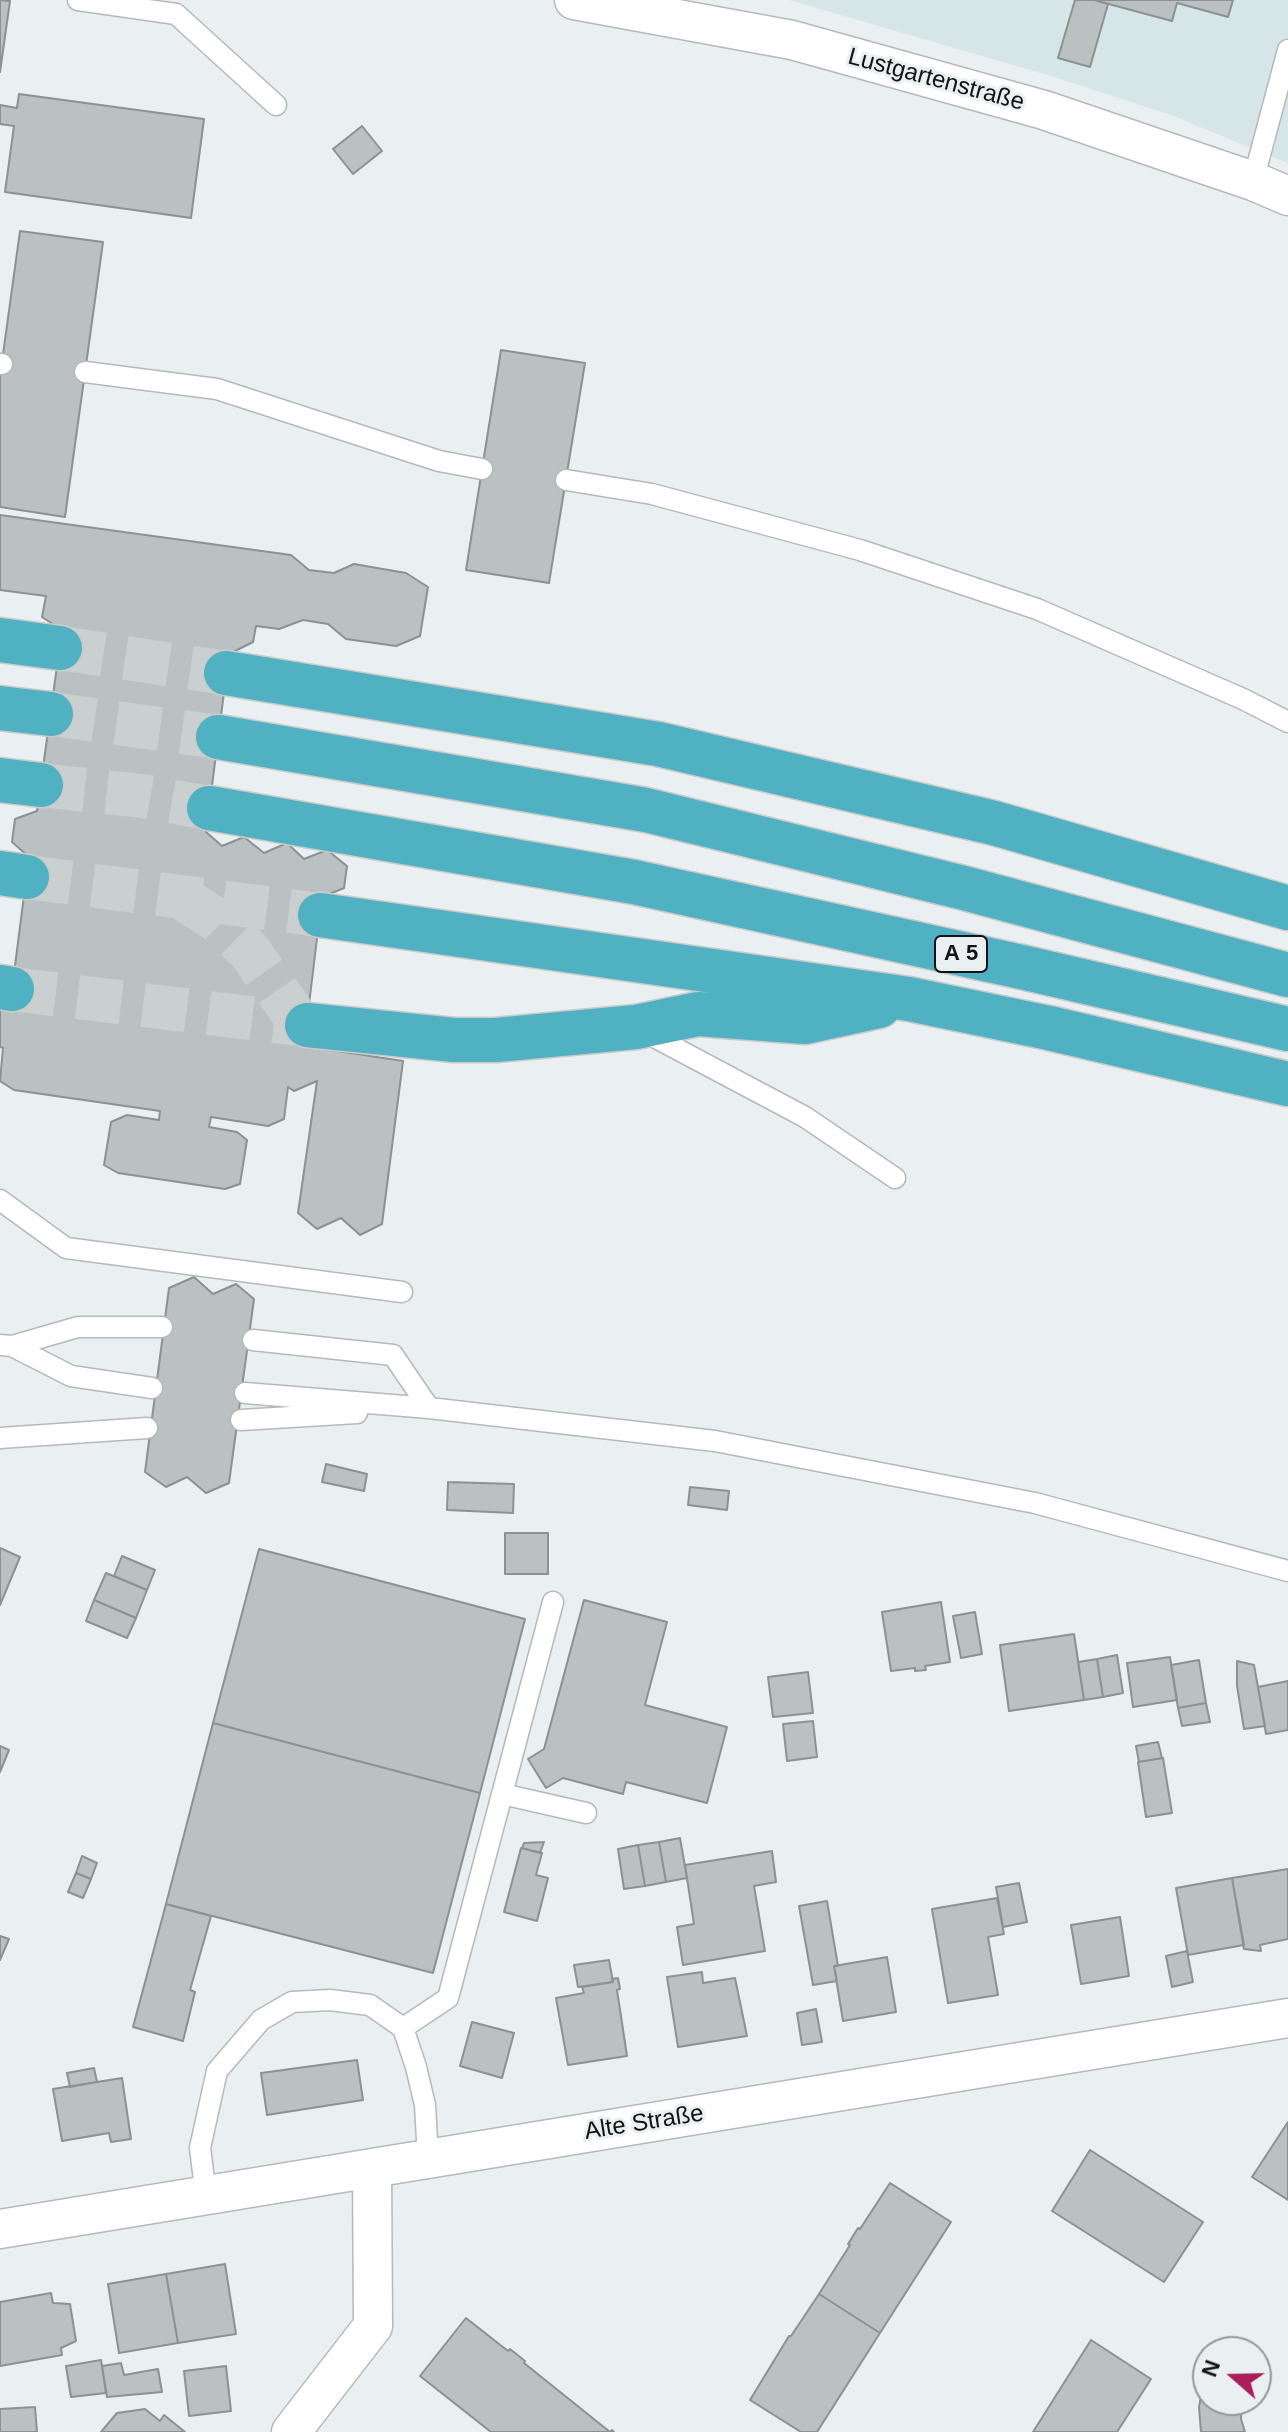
<!DOCTYPE html>
<meta charset="utf-8">
<style>
body{margin:0}
#map{position:relative;width:1288px;height:2432px;overflow:hidden;background:#eaf0f1;font-family:Arial,sans-serif}
canvas{display:block}
.north{position:absolute;left:1192px;top:2336px;width:80px;height:80px;box-sizing:border-box;background:#eaf0f1;border:2px solid #949899;border-radius:50%;rotate:290deg;font-size:22px;font-weight:700;line-height:32px;text-align:center;color:#121314}
.north::after{content:'';display:block;margin:auto;width:28px;height:36px;background:#ab1e5b;clip-path:polygon(50% 0,100% 100%,50% 72%,0 100%)}
</style>
<div id="map">
<canvas width="1288" height="2432"></canvas>
<div class="north">N</div>
</div>
<script>
const c = document.querySelector('canvas').getContext('2d');
c.lineJoin = 'round';
function fillPath(path, color) { c.fillStyle = color; c.fill(path, 'evenodd'); }
const shape = rows => new Path2D(rows.map(r => 'M' + r).join(''));
function stroke(path, color, width, dash) { c.strokeStyle = color; c.lineWidth = width; c.lineCap = dash ? 'butt' : 'round'; c.setLineDash(dash || []); c.stroke(path); }
function write(font, color, halo, rows, align = 'center') {
  c.font = font + ' Arial,sans-serif'; c.lineWidth = 6; c.setLineDash([]); c.textBaseline = 'middle'; c.strokeStyle = halo; c.fillStyle = color; for (const [text, x, y, turn = 0] of rows) {
    c.save(); c.translate(x, y); c.rotate((+turn || 0) * Math.PI / 180); c.textAlign = isNaN(turn) ? turn : align; if (halo) c.strokeText(text, 0, 0); c.fillText(text, 0, 0); c.restore();
  }
}
fillPath(shape([
 [789,0,1288,0,1288,163,1171,115,1051,76]
]), '#d6e5e8');
const building = shape([
 [0,0,10,1,0,72,0,0],
 [1075,0,1094,0,1108,4,1090,67,1058,58,1075,0],
 [1094,0,1233,0,1228,17,1177,3,1172,21,1094,0],
 [19,94,204,119,191,218,5,192,14,126,0,124,0,105,17,108,19,94],
 [362,126,382,151,353,174,333,149,362,126],
 [20,231,103,242,65,517,0,507,0,376,20,231],
 [501,350,585,363,549,583,466,570,501,350],
 [0,515,291,555,309,570,334,573,354,564,406,573,428,587,420,636,396,646,346,639,328,624,303,620,279,629,256,626,253,642,229,654,206,832,222,846,244,837,264,853,287,843,304,859,327,850,347,866,344,888,322,897,304,1046,403,1061,382,1224,360,1235,341,1218,317,1229,298,1213,317,1081,294,1091,288,1087,284,1119,268,1126,211,1117,209,1127,237,1132,247,1140,240,1184,225,1189,118,1173,104,1165,111,1122,127,1115,159,1120,160,1111,14,1090,0,1081,3,1048,0,1047,0,1009,12,989,29,857,12,842,15,819,37,811,62,630,42,617,46,596,0,590,0,515],
 [194,1277,213,1294,236,1284,254,1299,229,1483,206,1493,187,1477,166,1487,145,1472,169,1288,194,1277],
 [326,1464,367,1474,364,1491,322,1482,326,1464],
 [448,1482,514,1484,513,1513,447,1510,448,1482],
 [690,1487,729,1491,727,1510,688,1505,690,1487],
 [505,1533,548,1533,548,1574,505,1574,505,1533],
 [0,1548,20,1557,0,1605,0,1548],
 [259,1549,525,1619,480,1793,213,1723,259,1549],
 [122,1556,155,1570,147,1590,114,1576,122,1556],
 [106,1573,147,1590,136,1618,94,1600,106,1573],
 [94,1600,136,1618,127,1638,86,1621,94,1600],
 [584,1600,667,1622,645,1705,727,1727,707,1803,626,1782,623,1794,563,1778,546,1788,528,1759,544,1749,584,1600],
 [941,1602,950,1662,925,1666,926,1670,915,1671,915,1668,891,1671,882,1612,941,1602],
 [975,1612,982,1654,961,1658,953,1616,975,1612],
 [1074,1634,1084,1700,1009,1711,1000,1645,1074,1634],
 [1117,1655,1123,1693,1103,1697,1097,1659,1117,1655],
 [1170,1657,1177,1700,1133,1707,1127,1663,1170,1657],
 [1097,1659,1103,1697,1084,1700,1078,1662,1097,1659],
 [1199,1660,1206,1703,1178,1708,1171,1665,1199,1660],
 [1237,1661,1254,1665,1265,1726,1244,1729,1237,1686,1237,1661],
 [808,1672,813,1713,773,1717,768,1677,808,1672],
 [1288,1681,1288,1730,1266,1734,1258,1687,1288,1681],
 [1206,1703,1210,1722,1182,1726,1178,1708,1206,1703],
 [813,1721,817,1757,787,1761,783,1724,813,1721],
 [213,1723,480,1793,433,1973,166,1904,213,1723],
 [1158,1742,1162,1758,1139,1762,1136,1746,1158,1742],
 [0,1746,9,1750,0,1772,0,1746],
 [1163,1758,1172,1813,1146,1817,1138,1762,1163,1758],
 [680,1838,687,1878,666,1882,659,1842,680,1838],
 [544,1842,540,1853,522,1848,524,1843,544,1842],
 [659,1842,666,1882,645,1886,638,1845,659,1842],
 [638,1845,645,1886,624,1889,618,1849,638,1845],
 [521,1848,542,1853,536,1875,548,1878,537,1921,504,1912,521,1848],
 [772,1851,776,1882,754,1886,765,1951,683,1965,677,1927,694,1924,685,1865,772,1851],
 [82,1856,97,1863,91,1879,76,1873,82,1856],
 [1288,1869,1288,1939,1260,1945,1261,1951,1244,1949,1232,1878,1288,1869],
 [76,1873,91,1879,83,1898,68,1892,76,1873],
 [1232,1878,1244,1945,1188,1955,1176,1888,1232,1878],
 [1019,1883,1027,1922,1003,1927,996,1887,1019,1883],
 [997,1898,1004,1934,988,1937,998,1995,948,2003,932,1909,997,1898],
 [827,1901,838,1966,834,1966,837,1981,813,1985,799,1906,827,1901],
 [166,1904,211,1916,190,1990,195,1992,183,2041,133,2027,166,1904],
 [1120,1917,1129,1976,1081,1984,1071,1925,1120,1917],
 [0,1936,9,1939,0,1960,0,1936],
 [1187,1951,1193,1982,1172,1987,1166,1956,1187,1951],
 [887,1957,896,2012,843,2021,834,1966,887,1957],
 [609,1960,613,1982,578,1987,574,1965,609,1960],
 [702,1972,703,1983,735,1978,747,2036,678,2047,667,1977,702,1972],
 [618,1978,620,1989,617,1990,627,2056,568,2065,556,1998,584,1993,582,1987,613,1982,612,1979,618,1978],
 [816,2009,822,2042,802,2045,797,2013,816,2009],
 [472,2022,514,2033,502,2078,460,2066,472,2022],
 [357,2060,363,2100,267,2115,261,2073,357,2060],
 [94,2068,97,2082,70,2087,67,2073,94,2068],
 [122,2078,131,2139,111,2142,109,2133,62,2141,53,2089,122,2078],
 [1288,2122,1288,2200,1252,2177,1288,2122],
 [1090,2150,1203,2222,1164,2282,1052,2211,1090,2150],
 [890,2183,951,2222,880,2333,819,2294,850,2245,848,2244,858,2228,860,2229,890,2183],
 [225,2264,236,2334,178,2343,166,2274,225,2264],
 [166,2274,178,2343,119,2353,108,2284,166,2274],
 [51,2293,53,2303,70,2304,76,2341,61,2348,62,2355,0,2366,0,2302,51,2293],
 [819,2294,880,2333,817,2432,801,2432,750,2400,789,2336,791,2336,819,2294],
 [466,2318,508,2351,510,2349,525,2361,524,2363,610,2432,612,2430,614,2432,491,2432,420,2376,466,2318],
 [1091,2340,1151,2379,1117,2432,1033,2432,1091,2340],
 [1229,2340,1247,2352,1222,2352,1229,2340],
 [1256,2358,1264,2363,1256,2374,1256,2358],
 [101,2360,106,2393,71,2397,66,2366,101,2360],
 [121,2363,124,2375,158,2369,162,2392,107,2397,102,2366,121,2363],
 [226,2366,231,2411,189,2416,184,2371,226,2366],
 [1208,2376,1208,2400,1242,2400,1241,2419,1245,2432,1201,2432,1199,2407,1203,2386,1208,2376],
 [35,2407,37,2432,0,2432,0,2409,35,2407],
 [145,2409,160,2421,164,2415,185,2432,101,2432,117,2413,145,2409]
]);
fillPath(building, '#bbc0c2');
stroke(building, '#8c9192', 2);
stroke(shape([
 [60,648,226,673],
 [51,714,218,737],
 [41,785,142,796,209,808],
 [27,877,320,915],
 [184,899,218,921,250,952,301,1025],
 [12,989,307,1025]
]), '#cacfd0', 44, [44, 22]);
const lane = shape([
 [78,0,176,14,276,105],
 [1253,181,1288,50],
 [0,364,2,364],
 [85,372,217,389,439,461,482,469],
 [566,480,652,494,860,550,1037,609,1243,699,1288,722],
 [643,1031,805,1117,895,1178],
 [0,1200,66,1248,402,1292],
 [253,1340,393,1355,429,1408],
 [0,1345,12,1346,71,1376,152,1388],
 [12,1346,78,1327,162,1327],
 [245,1393,429,1408,715,1441,1035,1503,1288,1571],
 [241,1420,357,1413],
 [0,1438,147,1428],
 [502,1794,586,1813],
 [403,2028,448,1998,553,1602],
 [206,2196,200,2148,217,2071,261,2020,292,2002,330,2000,370,2005,403,2028,416,2067,425,2105,428,2158]
]);
const street = shape([
 [574,0,792,40,1044,110,1253,181,1288,196],
 [0,2229,1288,2018],
 [291,2432,373,2326,372,2168]
]);
const highway = shape([
 [0,640,60,648],
 [226,673,658,744,994,823,1288,908],
 [0,708,51,714],
 [218,737,646,810,964,888,1288,975],
 [0,780,41,785],
 [209,808,634,882,1026,968,1288,1029],
 [0,873,27,877],
 [320,915,909,999,1049,1028,1288,1084],
 [0,987,12,989],
 [307,1025,454,1040,496,1040,636,1027,698,1014,805,1022,879,1006]
]);
stroke(lane, '#b4b9ba', 23);
stroke(street, '#b4b9ba', 41);
stroke(highway, '#cbcbcb', 47);
stroke(lane, '#fff', 20);
stroke(street, '#fff', 38);
stroke(highway, '#4fb1c2', 44);
for (const [x, y, w] of [
 [961,954,52]
]) { const box = new Path2D(); box.roundRect(x - w / 2, y - 18, w, 36, 6); c.fillStyle = '#eaf0f1'; c.fill(box); stroke(box, '#121314', 2); }
write('bold 22px', '#121314', null, [
 ["A 5",961,954]
]);
write('24px', '#121314', '#eaf0f1', [
 ["Lustgartenstraße",936,80,15],
 ["Alte Straße",644,2123,-9]
]);
</script>
